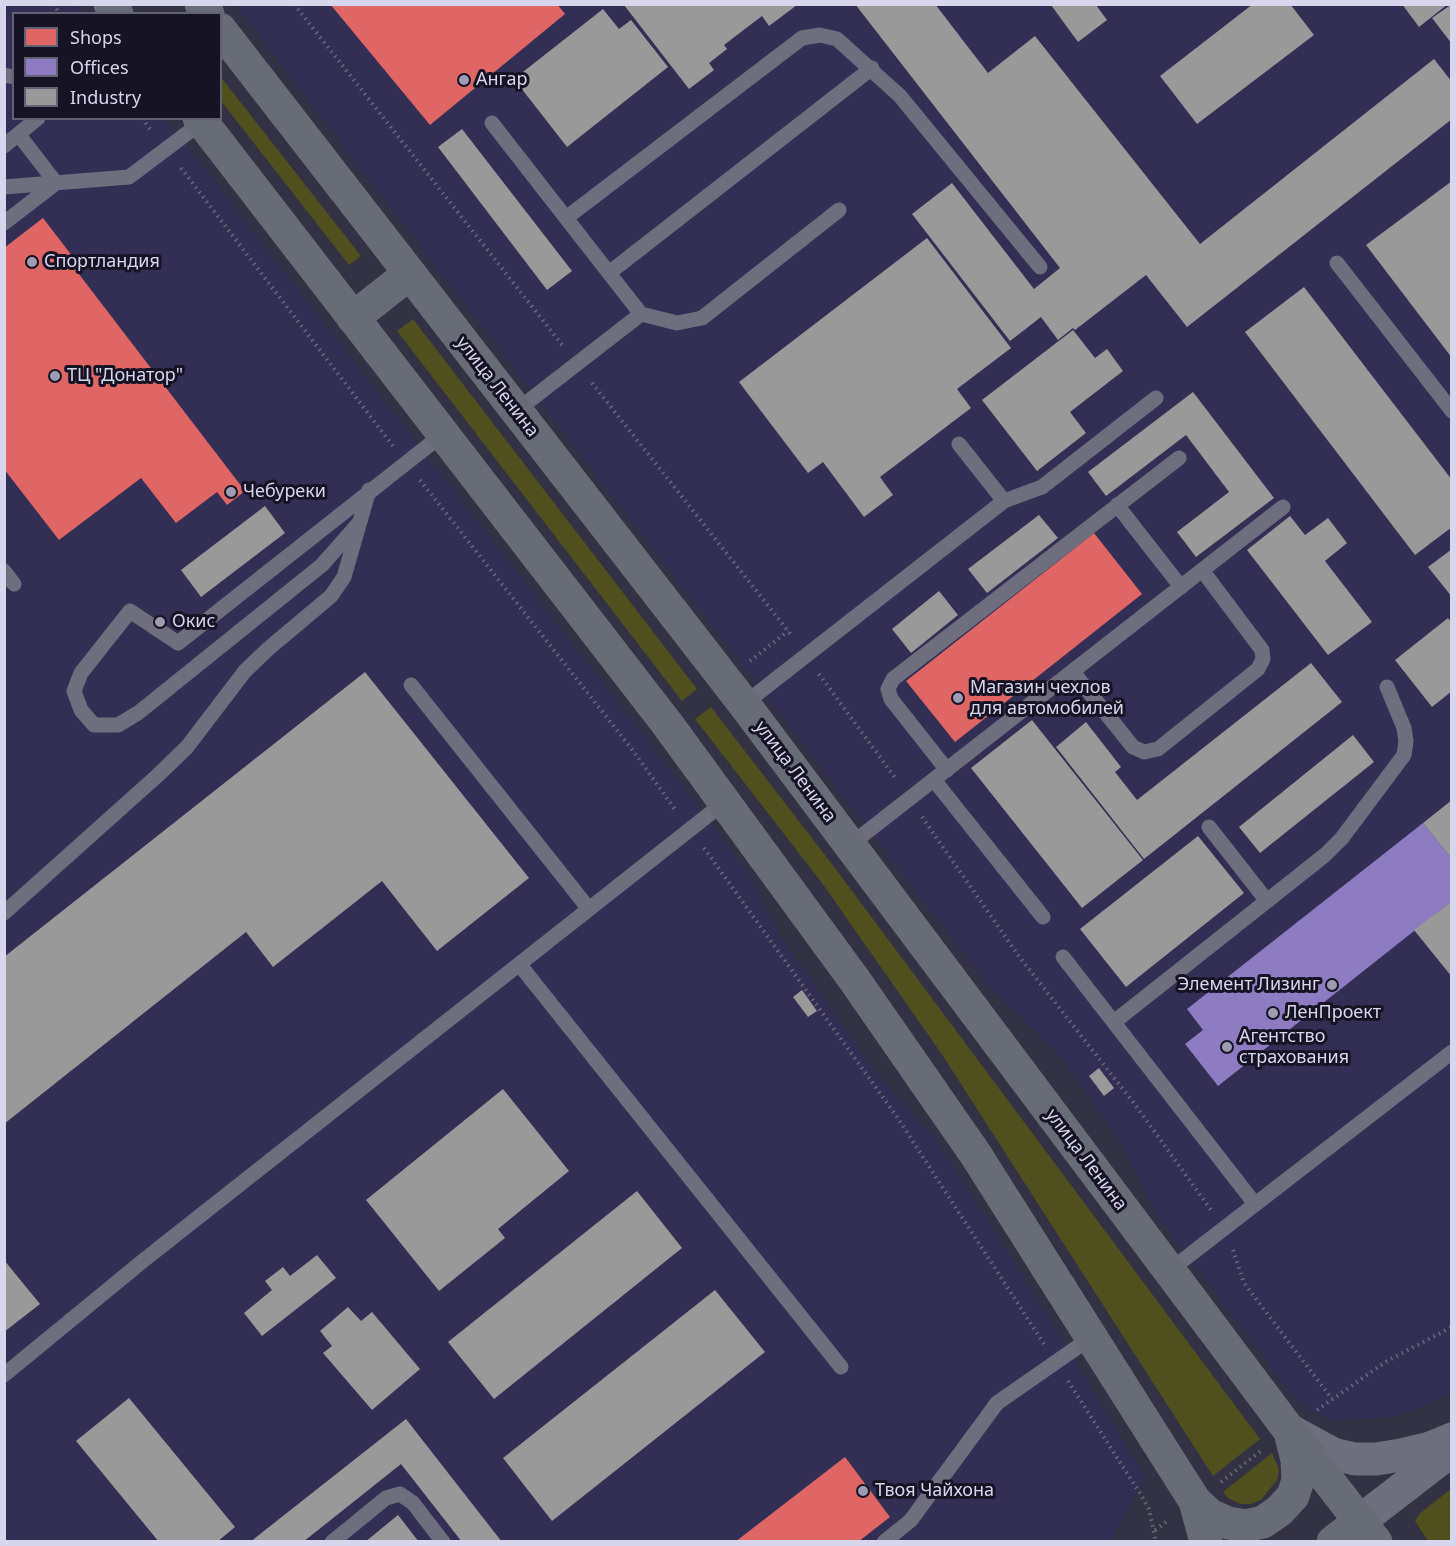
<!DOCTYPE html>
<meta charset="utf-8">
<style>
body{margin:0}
#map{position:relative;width:1456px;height:1546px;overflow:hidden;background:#333144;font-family:"Noto Sans",sans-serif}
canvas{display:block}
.frame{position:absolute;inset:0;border:6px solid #d7d6ed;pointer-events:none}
.legend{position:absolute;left:12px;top:12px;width:210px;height:108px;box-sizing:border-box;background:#161424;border:2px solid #636274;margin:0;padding:8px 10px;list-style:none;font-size:18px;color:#d7d6ed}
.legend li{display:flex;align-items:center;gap:12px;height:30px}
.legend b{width:30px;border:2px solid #636274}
</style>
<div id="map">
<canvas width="1456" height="1546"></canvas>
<div class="frame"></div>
<ul class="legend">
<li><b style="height:16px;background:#e06666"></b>Shops</li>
<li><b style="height:16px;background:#8e7cc3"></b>Offices</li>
<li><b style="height:16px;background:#999"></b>Industry</li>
</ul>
</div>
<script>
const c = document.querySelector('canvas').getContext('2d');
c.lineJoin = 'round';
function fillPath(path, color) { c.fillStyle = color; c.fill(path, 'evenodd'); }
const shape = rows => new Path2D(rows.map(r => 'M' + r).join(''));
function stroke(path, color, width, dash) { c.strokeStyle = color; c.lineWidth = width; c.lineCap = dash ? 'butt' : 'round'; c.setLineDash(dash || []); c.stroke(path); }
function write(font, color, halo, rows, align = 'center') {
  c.font = font + ' "Noto Sans",sans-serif'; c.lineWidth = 6; c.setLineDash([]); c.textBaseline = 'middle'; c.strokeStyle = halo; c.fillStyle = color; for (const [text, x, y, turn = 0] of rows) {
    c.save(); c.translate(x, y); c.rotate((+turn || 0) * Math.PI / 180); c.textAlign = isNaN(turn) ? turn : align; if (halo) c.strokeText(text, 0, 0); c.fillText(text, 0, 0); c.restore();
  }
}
fillPath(shape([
 [77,4,84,13,14,14,14,118,166,119,668,767,749,874,779,934,873,1069,934,1137,1047,1314,1145,1477,1110,1541,5,1542,4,5],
 [235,5,1451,5,1451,1392,1427,1405,1391,1417,1359,1419,1333,1420,1308,1410,1294,1397,1158,1217,1117,1137,1056,1051,991,989]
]), '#332e54');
fillPath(shape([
 [220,76,361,256,349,265,221,101],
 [413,319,697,689,682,701,397,331],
 [711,707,835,868,1260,1439,1213,1476,943,1056,822,883,695,719],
 [1272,1453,1279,1469,1277,1480,1261,1500,1251,1504,1240,1504,1228,1498,1223,1492],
 [1451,1489,1451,1541,1428,1541,1415,1521,1419,1514]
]), '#504f1e');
fillPath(shape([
 [330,4,557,4,565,14,430,125],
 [43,218,76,261,72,265,245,491,227,505,217,492,176,523,141,478,59,540,4,469,4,248],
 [1094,533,1142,594,955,742,906,681],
 [845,1457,890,1517,858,1542,735,1542]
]), '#e06666');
fillPath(shape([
 [1423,823,1452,859,1452,901,1218,1086,1185,1044,1203,1030,1187,1009]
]), '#8e7cc3');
fillPath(shape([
 [855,4,935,4,988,73,1035,36,1200,244,1434,59,1452,82,1452,119,1187,327,1146,275,1075,330,1073,328,1058,340,1041,317,1010,341,912,214,952,183,1034,289,1060,268],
 [1253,4,1290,4,1314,35,1197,124,1160,76],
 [1402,4,1448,4,1419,27],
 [1452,4,1452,44,1432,18],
 [624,5,797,5,769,26,762,16,724,45,727,49,709,63,714,70,689,89],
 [1051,5,1096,5,1107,20,1078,42],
 [603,9,619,29,631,20,668,67,567,147,514,79],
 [462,129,572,271,547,290,438,147],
 [1452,181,1452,358,1366,245],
 [927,238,1011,348,957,389,971,408,880,477,893,495,864,517,823,462,808,473,739,382],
 [1304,287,1452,480,1452,527,1415,555,1245,332],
 [1073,330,1095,358,1107,349,1123,371,1070,412,1086,433,1037,471,982,400],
 [1193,392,1274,498,1196,557,1177,532,1229,492,1186,435,1106,496,1088,472],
 [265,506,285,533,201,597,181,570],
 [1039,515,1058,538,987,593,968,569],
 [1290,516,1305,535,1328,518,1347,543,1325,561,1372,622,1328,655,1247,550],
 [1452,549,1452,597,1428,567],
 [939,591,958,615,911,653,892,629],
 [1448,618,1452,623,1452,691,1432,707,1395,660],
 [1311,663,1342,702,1144,859,1056,747,1086,722,1121,767,1115,772,1137,800],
 [365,672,529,878,437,951,382,881,273,967,246,932,4,1124,4,957],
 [1032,720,1143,860,1082,908,971,768],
 [1353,735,1374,762,1260,853,1239,827],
 [1452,800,1452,859,1423,823],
 [1198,836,1244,893,1126,987,1080,929],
 [1452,901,1452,977,1414,930],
 [802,990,817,1011,808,1017,793,997],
 [1099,1068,1114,1088,1104,1096,1089,1076],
 [503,1089,569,1171,498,1229,505,1238,439,1291,366,1200],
 [637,1191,682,1248,494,1399,448,1342],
 [317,1255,336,1278,262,1336,244,1313,272,1290,265,1281,283,1267,290,1276],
 [4,1260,40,1304,4,1332],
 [715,1290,765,1352,552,1521,503,1458],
 [348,1307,361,1321,372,1312,420,1369,372,1410,323,1353,332,1346,320,1331],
 [129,1398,235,1527,217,1542,159,1542,76,1441],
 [406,1419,502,1542,462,1542,401,1464,303,1542,250,1542],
 [398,1515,419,1542,365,1542]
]), '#999');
stroke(shape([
 [53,4,60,14],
 [294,4,563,346],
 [142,118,152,132],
 [181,168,393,446],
 [592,383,792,636],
 [420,480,634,752,676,811],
 [750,661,788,631],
 [819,674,896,779],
 [922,817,1018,955,1136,1106,1211,1210],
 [704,848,897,1117,1044,1344],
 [1233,1250,1244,1283,1332,1399],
 [1068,1381,1141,1495,1149,1509,1156,1542],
 [1317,1410,1387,1361,1452,1327],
 [1221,1482,1262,1450],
 [1155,1530,1166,1522]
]), '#6a6977', 4, [1.5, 4.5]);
stroke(shape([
 [4,75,14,77],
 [492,123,566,218],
 [4,146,38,118],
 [4,187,129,177,202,122],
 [4,223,56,183,19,135],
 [1337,263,1452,411],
 [609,273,872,68],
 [641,314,566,218,802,38,820,35,837,39,900,96,1040,267],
 [516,411,641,314,677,323,702,318,839,210],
 [959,444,1004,501],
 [1117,505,1181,587],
 [359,523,322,565,138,713,118,725,94,725,81,710,74,691,81,673,130,611,178,643,443,434],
 [4,571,14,584],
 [1073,672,1133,747,1144,752,1158,749,1258,669,1263,659,1262,650,1202,570],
 [411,685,589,909],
 [744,704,1004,501,1042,487,1156,398],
 [947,770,891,699,888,689,893,679,1179,458],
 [934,780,1043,917],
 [1209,827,1267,901],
 [850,845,1283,507],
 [4,913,157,776,187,747,245,671,268,649,331,596,344,577,369,490],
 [1063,957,1255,1204],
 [519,964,841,1367],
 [1114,1022,1325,855,1342,838,1404,755,1406,741,1404,728,1387,687],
 [1169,1271,1452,1052],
 [4,1375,144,1260,726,801],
 [332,1542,386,1498,400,1494,413,1503,443,1542],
 [884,1542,911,1520,997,1403,1092,1337]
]), '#6f6e7e', 15);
stroke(shape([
 [1289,1430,1333,1454,1355,1459,1376,1459,1401,1455,1430,1448,1452,1439],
 [1360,1521,1452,1450]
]), '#6f6e7e', 33);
stroke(shape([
 [110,4,117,14],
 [201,4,208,14],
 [220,29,744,704,1289,1430,1376,1542],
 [199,118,668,725,856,982,976,1155,1179,1476,1195,1501,1206,1542],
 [353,318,409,274],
 [1195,1501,1210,1515,1228,1523,1246,1526,1263,1522,1279,1511,1293,1496,1298,1480,1297,1460,1291,1436],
 [1333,1542,1360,1521]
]), '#686c77', 33);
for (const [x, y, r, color] of [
 [464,80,6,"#9e9cb2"],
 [32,262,6,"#9e9cb2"],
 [55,376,6,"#9e9cb2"],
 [231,492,6,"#9e9cb2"],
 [160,622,6,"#9e9cb2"],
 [958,698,6,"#9e9cb2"],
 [1332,985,6,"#9e9cb2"],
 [1273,1013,6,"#9e9cb2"],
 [1227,1047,6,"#9e9cb2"],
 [863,1491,6,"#9e9cb2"]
]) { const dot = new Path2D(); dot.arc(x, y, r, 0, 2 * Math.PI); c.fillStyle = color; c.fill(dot); stroke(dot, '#161424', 2); }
write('18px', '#d7d6ed', '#161424', [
 ["Ангар",476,80],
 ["Спортландия",44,262],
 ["ТЦ \"Донатор\"",67,376],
 ["Чебуреки",243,492],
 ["Окис",172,622],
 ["Магазин чехлов",970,688],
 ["для автомобилей",970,709],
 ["Элемент Лизинг",1320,985,"right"],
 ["ЛенПроект",1285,1013],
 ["Агентство",1239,1037],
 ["страхования",1239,1058],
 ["Твоя Чайхона",875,1491]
], 'left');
write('18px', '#d7d6ed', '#161424', [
 ["улица Ленина",497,387,52],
 ["улица Ленина",795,772,53],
 ["улица Ленина",1086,1160,53]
]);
</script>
